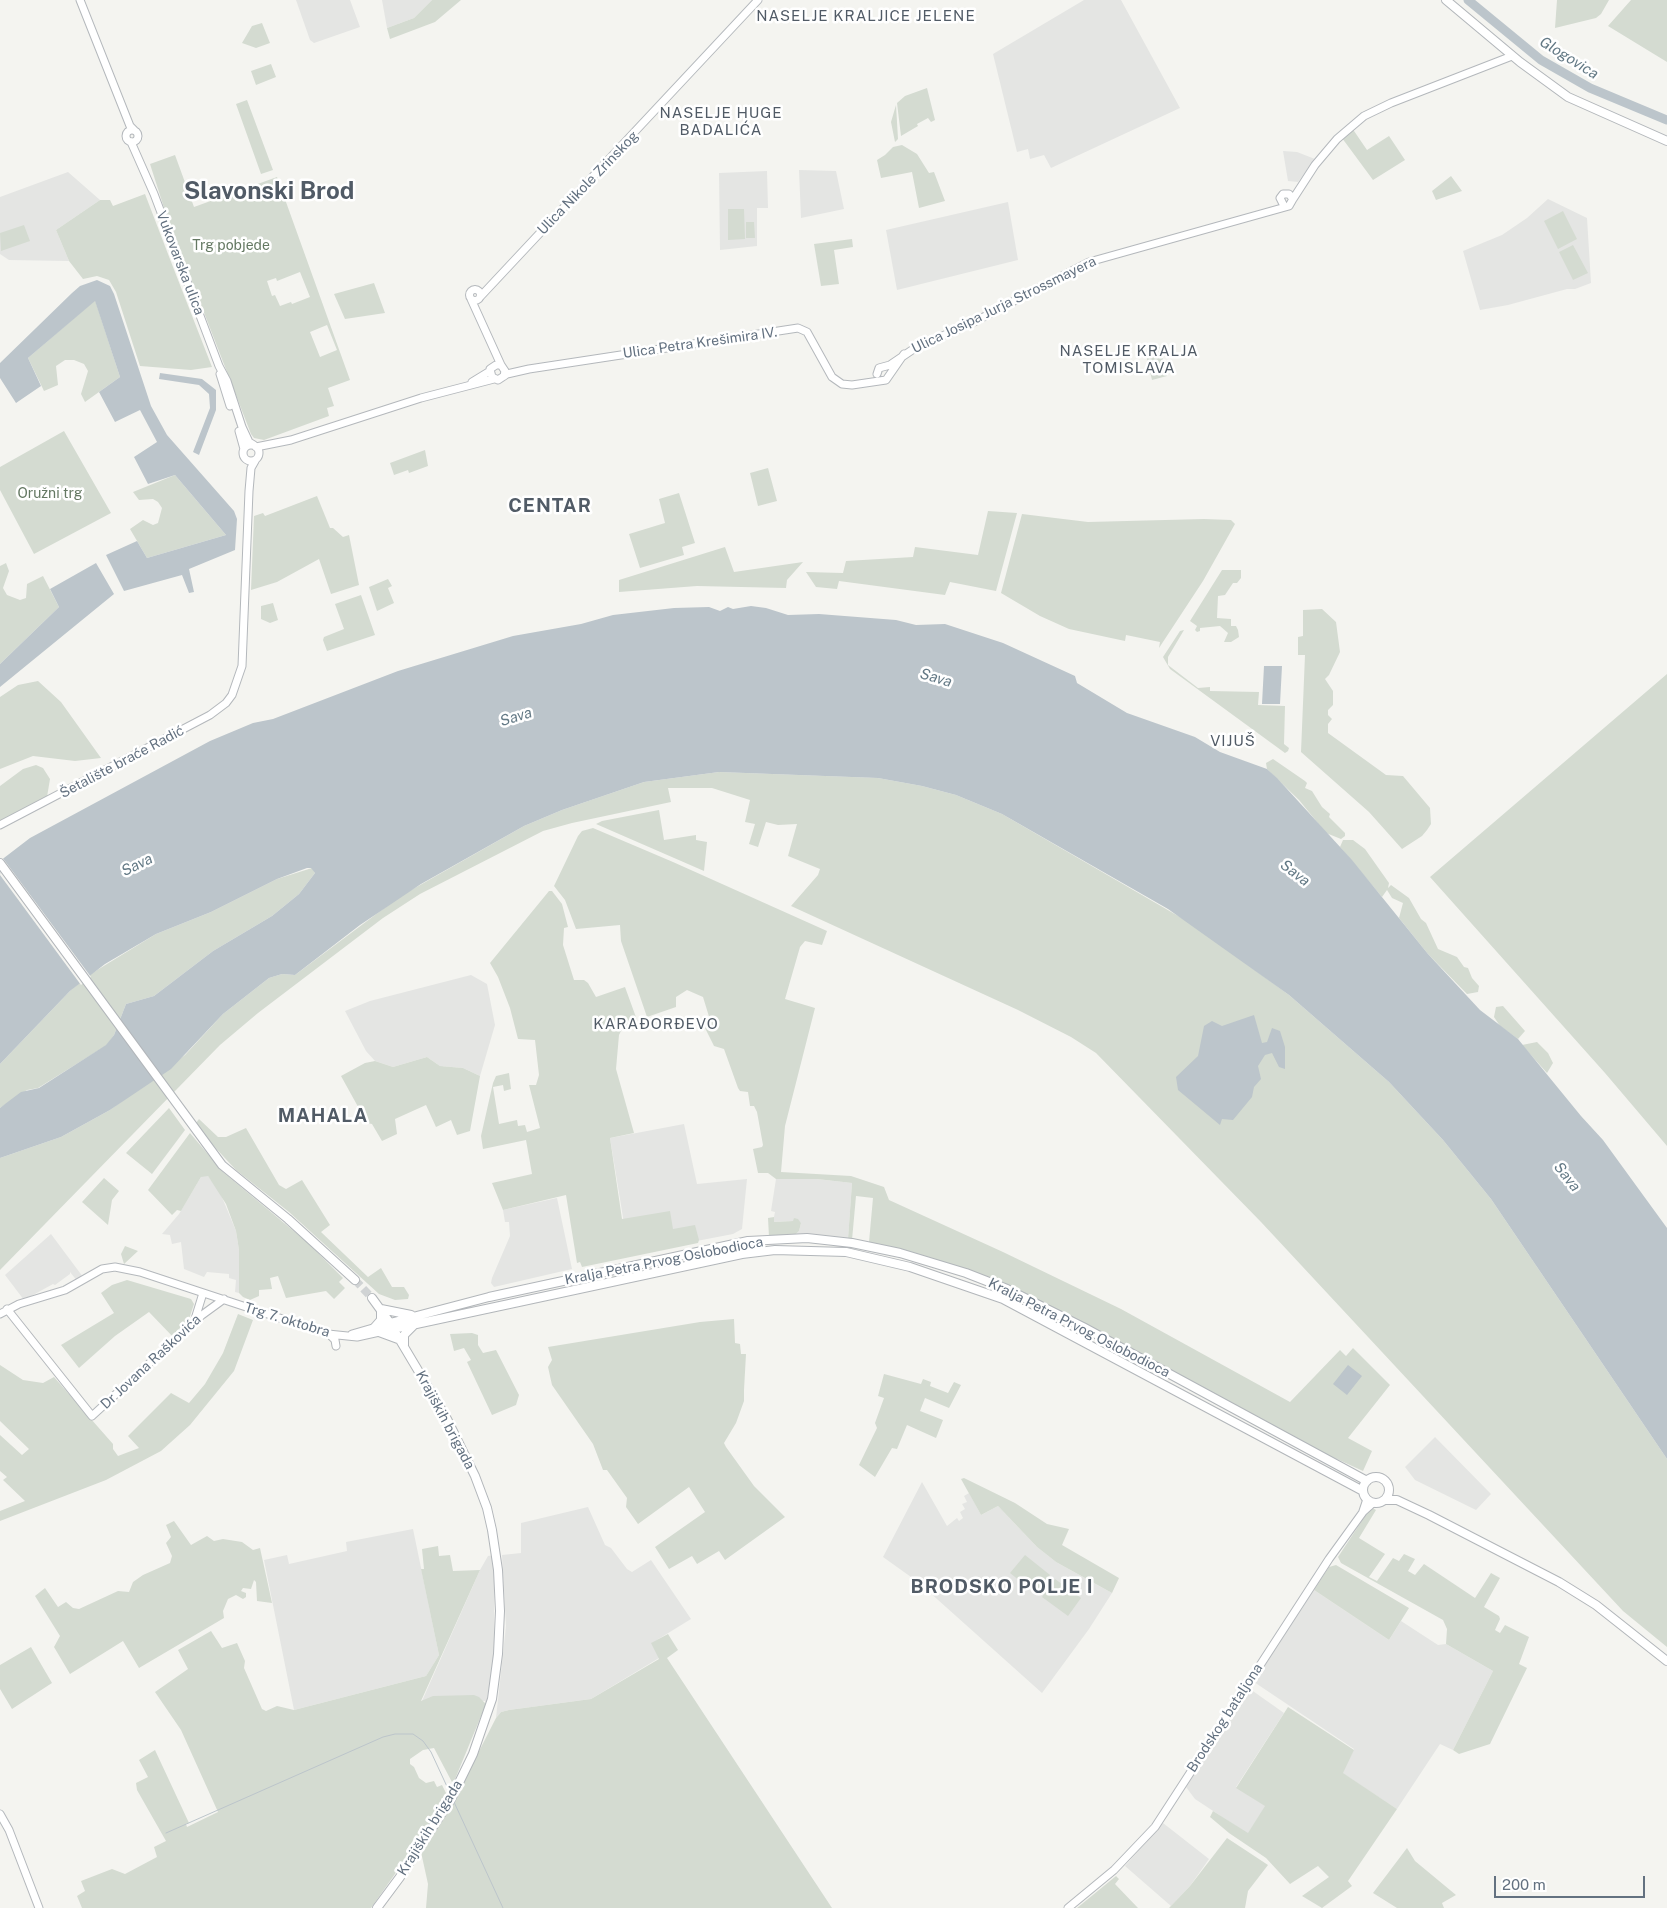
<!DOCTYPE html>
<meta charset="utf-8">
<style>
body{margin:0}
#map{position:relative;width:1667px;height:1908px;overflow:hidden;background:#f4f4f0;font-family:"Public Sans",sans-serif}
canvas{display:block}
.scale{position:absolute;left:1494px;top:1876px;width:151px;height:22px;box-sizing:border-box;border:2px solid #637180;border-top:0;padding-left:6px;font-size:15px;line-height:18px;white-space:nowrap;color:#637180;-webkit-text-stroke:4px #fff;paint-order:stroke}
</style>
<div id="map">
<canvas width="1667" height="1908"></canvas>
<div class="scale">200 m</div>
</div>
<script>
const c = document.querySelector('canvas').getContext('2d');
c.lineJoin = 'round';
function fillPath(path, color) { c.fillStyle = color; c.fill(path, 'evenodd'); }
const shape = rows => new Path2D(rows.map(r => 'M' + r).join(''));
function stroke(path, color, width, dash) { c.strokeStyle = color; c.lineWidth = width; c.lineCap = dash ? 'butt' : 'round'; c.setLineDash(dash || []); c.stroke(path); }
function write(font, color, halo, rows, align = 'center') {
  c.font = font + ' "Public Sans",sans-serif'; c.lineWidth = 5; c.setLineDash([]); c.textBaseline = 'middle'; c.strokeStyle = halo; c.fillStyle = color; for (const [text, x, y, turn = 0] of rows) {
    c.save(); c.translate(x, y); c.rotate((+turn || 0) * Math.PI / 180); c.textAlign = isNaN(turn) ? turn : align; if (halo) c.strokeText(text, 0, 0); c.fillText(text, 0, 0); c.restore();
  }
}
fillPath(shape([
 [296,0,350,0,360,27,314,43,310,40],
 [382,0,432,0,414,18,387,28],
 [1084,0,1121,0,1180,108,1051,168,1044,155,1030,159,1028,149,1017,152,993,54],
 [1283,151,1297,152,1315,159,1298,182,1288,181],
 [799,170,836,171,844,209,801,218],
 [767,171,768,208,757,208,757,246,720,250,719,173],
 [68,172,100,200,56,230,69,261,9,260,0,254,0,197],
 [1548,199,1587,218,1591,283,1575,289,1567,289,1508,305,1480,310,1463,251,1502,235,1527,218],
 [1008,202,1018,260,897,290,886,230],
 [471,975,487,984,495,1025,480,1076,463,1068,440,1066,427,1057,393,1067,375,1061,366,1051,345,1011,370,1001],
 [684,1124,697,1184,747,1179,742,1229,733,1234,629,1254,610,1138],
 [204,1175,208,1176,219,1190,236,1231,239,1250,239,1293,235,1292,236,1280,229,1278,229,1274,207,1272,204,1277,184,1269,181,1242,172,1244,170,1235,162,1234,179,1214,201,1177],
 [776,1179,817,1179,852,1183,848,1239,795,1235,799,1231,801,1223,794,1218,794,1221,773,1222,775,1212,771,1211],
 [557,1198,572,1269,494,1287,491,1283,492,1278,510,1236,509,1222,505,1222,503,1210],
 [51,1234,83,1277,78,1282,70,1272,70,1274,55,1285,53,1284,24,1300,5,1275],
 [1435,1437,1491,1494,1476,1510,1415,1480,1405,1467],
 [922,1482,947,1526,957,1518,959,1521,963,1518,960,1512,965,1509,962,1504,967,1502,964,1496,969,1493,981,1515,998,1506,1037,1547,1056,1562,1112,1593,1089,1629,1042,1693,918,1582,883,1557],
 [588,1507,605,1545,611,1548,627,1569,632,1572,651,1560,691,1619,652,1643,659,1658,591,1699,509,1710,501,1712,496,1718,506,1626,502,1555,521,1553,521,1523],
 [413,1529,439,1655,426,1676,294,1710,264,1560,287,1555,289,1564,347,1551,346,1542],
 [494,1555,494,1660,486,1704,485,1701,422,1701,480,1570,488,1556],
 [1314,1590,1389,1640,1401,1621,1438,1645,1446,1644,1493,1671,1453,1750,1440,1744,1397,1809,1342,1773,1354,1749,1254,1682],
 [1250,1689,1284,1713,1236,1787,1266,1806,1248,1834,1195,1799,1186,1787],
 [1163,1823,1209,1859,1190,1886,1171,1906,1125,1866]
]), '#e4e5e3');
fillPath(shape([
 [432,0,461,0,435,22,390,39,387,28,414,18],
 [1557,0,1609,0,1601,14,1596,18,1555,28],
 [1631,0,1667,0,1667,62,1608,26],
 [262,23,270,43,256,48,242,43,252,26],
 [271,64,276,77,256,85,251,71],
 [927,88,935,120,931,122,928,118,917,124,918,126,901,136,897,103,905,96],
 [247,100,273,170,261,174,236,104],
 [896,105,898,139,895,142,891,122],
 [1352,128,1367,150,1389,136,1405,160,1373,180,1342,138],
 [902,145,917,154,929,173,934,172,945,201,919,208,912,172,881,178,877,160,885,155,893,147],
 [175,155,194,207,277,177,350,380,328,388,334,406,327,408,329,416,264,440,254,438,251,434,167,217,150,164],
 [300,272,310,297,292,304,291,302,280,306,275,295,272,296,267,281,276,278,277,281],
 [327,325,337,350,320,357,310,332],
 [1451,176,1462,191,1436,200,1432,191],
 [145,194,173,267,212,367,191,370,140,366,116,292,109,280,97,276,83,279,69,261,56,230,100,200,110,200,113,206],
 [728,209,744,209,745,239,728,240],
 [1563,211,1577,239,1558,249,1544,221],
 [746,222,754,222,755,238,746,238],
 [24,225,30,241,1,251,0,233],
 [852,239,853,247,834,250,839,284,821,286,814,244],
 [1573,245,1588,273,1573,280,1559,252],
 [374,283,385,313,345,319,334,294],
 [95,300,120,377,85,402,81,394,88,371,84,364,74,360,65,360,56,366,58,385,44,391,28,358],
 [1160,347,1167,376,1152,380,1145,351],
 [64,431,111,513,34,554,0,490,0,467],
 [425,450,428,466,409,473,408,470,394,475,390,463],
 [768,468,777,501,758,506,750,473],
 [175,475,226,535,147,558,130,529,143,520,153,525,158,523,162,508,158,502,153,499,139,500,133,492],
 [679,493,695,543,682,547,684,555,640,568,629,534,665,523,659,499],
 [317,496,330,528,333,528,343,537,349,535,359,585,331,594,319,559,277,582,251,590,254,516,263,513,265,516],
 [988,511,1017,513,996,591,950,582,945,595,839,581,837,589,816,587,806,572,843,573,846,561,913,557,915,547,978,555],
 [1022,514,1088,522,1204,519,1231,520,1235,524,1203,581,1159,648,1160,642,1126,635,1125,641,1069,629,1040,616,1001,593],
 [725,547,734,572,803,562,787,580,786,588,697,586,619,592,619,580],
 [6,563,9,571,3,588,7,595,20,600,26,598,27,584,43,576,59,607,0,664,0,566],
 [1222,570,1241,570,1241,578,1237,583,1233,583,1225,595,1218,596,1217,618,1231,619,1231,626,1236,626,1238,630,1239,637,1231,642,1224,642,1228,633,1220,626,1200,628,1200,631,1197,632,1195,630,1197,626,1190,621],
 [388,579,392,586,388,588,394,603,377,611,369,587],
 [361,595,375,635,327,651,323,640,324,637,344,629,335,604],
 [273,603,278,620,270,623,261,619,261,606],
 [1322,609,1336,622,1340,652,1329,675,1325,679,1333,691,1333,705,1328,710,1328,715,1332,719,1328,724,1328,733,1386,775,1403,776,1430,808,1431,824,1427,830,1422,836,1402,849,1369,812,1301,752,1305,655,1298,655,1298,637,1303,636,1303,610],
 [1184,630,1168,657,1168,665,1198,688,1210,687,1210,691,1259,692,1258,705,1285,706,1284,744,1289,748,1288,751,1285,753,1170,669,1163,657,1180,631],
 [1667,674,1667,1146,1605,1073,1430,877],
 [38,681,61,702,101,758,75,761,33,756,0,769,0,697,18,685],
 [1273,759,1305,781,1307,783,1305,788,1312,791,1322,807,1330,814,1329,817,1345,833,1345,836,1341,839,1326,833,1299,800,1267,769,1266,763],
 [36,765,43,768,50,779,47,797,0,823,0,786,23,769],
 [719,772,878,778,922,786,956,795,1002,814,1192,924,1289,995,1389,1082,1443,1140,1491,1199,1667,1459,1667,1647,1623,1611,1261,1222,1096,1053,1071,1037,1018,1010,791,906,818,875,820,869,788,856,797,824,778,825,766,822,758,847,749,844,755,824,745,822,750,800,712,788,668,788,671,802,572,823,543,831,420,894,383,918,258,1013,220,1045,0,1270,0,1158,61,1137,110,1110,185,1055,223,1014,269,978,282,974,295,975,399,897,524,826,562,810,644,782],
 [659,810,664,840,696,835,696,840,707,842,704,871,596,824,602,821],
 [593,828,673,862,827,931,822,945,805,941,800,947,785,999,815,1008,785,1126,781,1172,851,1176,884,1187,889,1200,1003,1252,1121,1309,1290,1402,1340,1350,1346,1356,1353,1348,1390,1385,1348,1438,1372,1451,1363,1471,1326,1454,1007,1286,872,1244,869,1242,873,1198,856,1196,852,1240,848,1239,852,1183,817,1179,776,1179,768,1173,758,1173,753,1149,762,1147,763,1145,757,1112,754,1106,750,1106,748,1092,740,1091,738,1088,724,1049,714,1046,705,1028,711,1023,703,997,687,990,676,997,676,1007,647,1017,621,941,620,925,576,929,565,900,554,886,578,836,582,831],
 [1343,840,1353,840,1365,849,1389,883,1388,888,1391,885,1409,898,1421,919,1426,923,1438,949,1457,957,1464,967,1468,968,1472,978,1479,986,1478,992,1467,994,1428,954,1399,918,1403,903,1392,898,1387,890,1382,897,1340,847],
 [312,868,315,873,299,894,272,916,213,951,154,996,126,1004,114,1035,107,1045,38,1088,27,1090,0,1108,0,1064,70,991,89,975,156,934,211,912,277,879],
 [549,891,552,891,562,904,568,927,564,928,563,945,574,980,584,980,588,983,596,997,625,987,637,1020,622,1029,619,1035,616,1069,634,1133,610,1138,622,1219,670,1211,673,1229,695,1225,699,1240,698,1243,582,1267,580,1262,577,1263,566,1195,503,1210,492,1183,532,1174,526,1140,483,1149,481,1136,493,1083,496,1076,509,1073,511,1089,504,1091,503,1085,493,1087,499,1124,517,1120,518,1126,525,1125,527,1132,540,1128,529,1085,536,1085,539,1075,535,1040,518,1039,510,1008,498,977,490,963],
 [1503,1006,1525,1031,1518,1039,1500,1026,1494,1017,1496,1007],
 [1537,1042,1548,1053,1553,1063,1547,1073,1522,1045],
 [427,1057,440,1066,463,1068,480,1076,470,1131,457,1135,451,1120,436,1127,426,1105,395,1119,397,1134,382,1141,372,1124,367,1123,341,1076,365,1063,375,1061,393,1067],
 [169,1108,185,1130,152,1174,126,1153],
 [199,1119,218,1137,226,1137,246,1128,279,1185,286,1189,302,1180,330,1225,321,1232,368,1277,381,1268,392,1287,404,1287,409,1295,408,1299,395,1300,379,1294,289,1212,236,1170,210,1142,196,1123],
 [190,1133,223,1172,308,1243,343,1278,339,1282,345,1288,334,1299,326,1291,286,1298,278,1276,270,1278,272,1289,259,1290,259,1296,250,1300,243,1297,239,1293,239,1250,236,1231,226,1204,208,1176,201,1177,181,1211,177,1210,172,1215,148,1190],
 [104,1178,119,1191,112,1200,108,1225,82,1202],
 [774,1217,774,1222,793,1221,794,1218,798,1219,801,1223,799,1231,795,1235,769,1237,768,1218],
 [125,1246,138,1251,124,1264,121,1254],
 [127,1280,191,1299,194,1304,188,1322,174,1338,149,1312,115,1336,79,1368,61,1345,114,1313,101,1293,112,1285],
 [238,1314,253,1320,234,1371,190,1425,161,1451,106,1480,0,1521,0,1511,25,1501,3,1480,7,1477,0,1471,0,1435,22,1455,29,1449,0,1421,0,1365,23,1380,43,1383,54,1377,113,1444,113,1449,118,1456,139,1448,128,1436,171,1393,189,1403,205,1384,223,1353],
 [734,1319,735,1343,740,1344,741,1354,746,1354,744,1390,744,1401,736,1423,724,1443,726,1447,754,1486,785,1517,725,1560,719,1551,697,1564,692,1556,669,1569,655,1547,705,1512,689,1487,638,1524,626,1507,627,1498,607,1470,603,1470,593,1444,552,1385,548,1367,552,1360,548,1347,700,1322],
 [472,1333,478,1335,478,1345,483,1353,496,1350,519,1395,516,1405,492,1415,467,1362,471,1360,464,1348,454,1351,450,1334],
 [884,1374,921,1384,923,1379,931,1382,930,1386,948,1393,954,1382,961,1385,949,1408,925,1398,920,1411,943,1420,936,1438,907,1425,897,1449,892,1448,875,1477,859,1465,877,1428,875,1423,884,1398,878,1396],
 [964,1478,1015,1503,1047,1524,1069,1529,1062,1545,1119,1578,1112,1593,1056,1562,1037,1547,998,1506,981,1515,961,1479],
 [1371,1507,1376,1510,1359,1538,1385,1554,1369,1577,1377,1581,1393,1558,1399,1561,1404,1554,1415,1559,1408,1571,1415,1575,1424,1564,1475,1598,1491,1573,1500,1578,1484,1607,1499,1616,1500,1619,1495,1630,1500,1633,1505,1625,1529,1637,1519,1664,1527,1668,1490,1744,1459,1754,1453,1750,1493,1671,1446,1644,1447,1629,1443,1620,1341,1563,1338,1557,1340,1554],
 [174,1521,191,1545,207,1536,214,1541,223,1539,242,1542,253,1550,260,1548,272,1603,257,1601,256,1582,254,1580,251,1589,243,1588,241,1591,246,1593,246,1597,243,1599,236,1595,228,1599,223,1611,224,1618,139,1668,123,1641,70,1674,54,1647,60,1636,35,1596,45,1588,58,1607,66,1602,73,1608,79,1609,118,1591,129,1592,133,1582,143,1575,170,1563,172,1556,166,1543,171,1537,166,1525],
 [438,1546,439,1556,450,1555,453,1571,480,1570,421,1701,433,1696,474,1695,479,1697,486,1704,453,1784,434,1748,423,1750,410,1759,410,1764,414,1767,419,1778,426,1783,434,1781,437,1787,442,1785,447,1795,433,1820,371,1908,82,1908,77,1896,85,1891,81,1881,112,1869,125,1874,157,1857,154,1847,166,1841,137,1790,136,1783,148,1777,139,1760,155,1750,189,1823,186,1824,187,1827,218,1812,181,1730,155,1692,188,1669,178,1650,211,1631,222,1648,237,1643,245,1661,244,1668,262,1709,266,1711,277,1706,294,1710,426,1676,439,1655,421,1569,424,1569,422,1549],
 [1025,1555,1050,1575,1035,1593,1010,1573],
 [1336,1565,1409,1608,1389,1640,1314,1590,1329,1567],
 [1055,1579,1081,1598,1068,1616,1042,1597],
 [668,1634,678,1650,667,1658,832,1908,426,1908,428,1884,421,1852,452,1804,496,1718,501,1712,509,1710,591,1699,659,1659,651,1643],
 [31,1647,52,1683,12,1709,0,1689,0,1665],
 [1288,1707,1354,1750,1343,1773,1397,1809,1348,1881,1352,1886,1322,1908,1302,1896,1329,1877,1318,1866,1290,1884,1266,1858,1229,1833,1210,1817,1213,1811,1248,1833,1265,1806,1236,1788],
 [1227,1838,1268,1865,1248,1891,1245,1908,1169,1908,1190,1886],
 [1407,1848,1415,1861,1456,1895,1442,1903,1444,1908,1397,1908,1373,1893],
 [1116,1876,1119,1879,1115,1884,1138,1908,1077,1908]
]), '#d4dbd1');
fillPath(shape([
 [97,280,110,286,114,294,151,406,167,435,234,511,237,519,235,550,189,569,194,592,189,593,182,575,124,591,106,555,137,541,147,558,226,535,175,475,148,484,134,457,157,442,140,410,115,422,99,392,120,377,95,301,28,358,41,386,16,403,0,378,0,363,72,293,80,286],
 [160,373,202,379,216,390,216,410,199,455,193,452,210,408,209,394,199,385,159,379],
 [96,563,114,594,0,687,0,664,59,607,50,589],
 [751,606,766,608,788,615,819,614,896,620,916,625,945,624,1003,643,1075,676,1077,683,1127,713,1195,737,1220,752,1267,769,1277,778,1352,860,1428,954,1480,1010,1518,1039,1581,1116,1603,1140,1667,1228,1667,1459,1491,1199,1443,1140,1389,1082,1289,995,1168,909,1002,814,956,795,922,786,878,778,719,772,644,782,562,810,524,826,421,884,360,925,295,975,282,974,269,978,223,1014,171,1069,110,1110,61,1137,0,1158,0,1108,5,1104,21,1092,39,1088,106,1045,114,1035,126,1004,154,996,213,951,272,916,299,894,315,873,311,868,307,868,277,879,211,912,156,934,105,964,70,991,0,1064,0,861,30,838,210,741,253,723,273,719,398,671,513,636,581,624,613,615,674,608,709,607,720,611,728,607,733,609],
 [1264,666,1282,666,1280,704,1262,704],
 [1254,1015,1262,1043,1267,1042,1272,1028,1280,1031,1285,1047,1285,1069,1279,1067,1272,1053,1265,1055,1258,1066,1261,1079,1254,1087,1252,1097,1233,1120,1222,1119,1220,1125,1178,1090,1176,1077,1198,1056,1204,1026,1212,1021,1222,1026],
 [1348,1365,1362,1376,1347,1395,1333,1384]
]), '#bcc5cb');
fillPath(shape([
 [2,857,91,977,81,985,0,875]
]), '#f4f4f0');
stroke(shape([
 [454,1802,503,1908],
 [166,1833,383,1737,395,1734,413,1734,423,1741,431,1752,450,1793]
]), '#bcc5cb', 1);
stroke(shape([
 [1468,0,1541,60,1590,88,1667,120]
]), '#bcc5cb', 9);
stroke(shape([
 [355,1280,372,1298]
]), '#d0d3d4', 8, [8, 4]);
const secondary = shape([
 [80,0,130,126,134,130],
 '126 136a6 6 0 1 1 12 0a6 6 0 1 1-12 0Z',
 [131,142,154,194,219,366,227,381,242,427,249,442,254,445],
 [1293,199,1315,165,1337,139,1364,116,1391,103,1512,56],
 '469.5 295a5.5 5.5 0 1 1 11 0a5.5 5.5 0 1 1-11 0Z',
 [480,297,758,0],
 [471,299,501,365],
 [220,374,230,406],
 [877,374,879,368,890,365,915,348,972,323,1089,262,1289,206,1293,199,1289,194,1283,194,1280,198,1284,206],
 [504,376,505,371,501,365,496,365,490,369,492,377,498,380,507,374,529,369,798,328,807,332,832,377,842,384,852,385,886,380,904,354],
 [472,382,490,371],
 [239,431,244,449],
 '243 453a8 8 0 1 1 16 0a8 8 0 1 1-16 0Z',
 [256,447,291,440,421,398,494,379],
 [0,825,210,715,226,703,232,695,242,666,249,491,251,468,255,461],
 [7,1309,92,1416,202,1315,224,1299],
 [0,1314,19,1304,65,1290,102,1269,115,1267,140,1272,328,1334,357,1337,393,1329],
 [195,1319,203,1293],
 [329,1334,335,1340,336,1346],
 [352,1334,390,1323],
 [1363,1511,1367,1499],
 [0,1814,9,1830,39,1908],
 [1068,1908,1114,1870,1155,1827,1329,1559,1363,1512,1373,1503]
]);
const primary = shape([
 [1446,0,1520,62,1568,97,1667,141],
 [0,863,222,1165,288,1219,355,1280],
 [372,1298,388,1320,447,1419,475,1476,487,1508,492,1530,498,1570,500,1611,498,1654,492,1699,473,1754,451,1799,400,1877,377,1908],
 [381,1309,411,1315],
 [390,1323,489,1297,748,1241,807,1238,852,1243,900,1253,966,1273,1007,1289,1083,1327,1367,1481],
 [374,1328,381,1320,381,1309],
 [393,1329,742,1254,775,1250,846,1252,910,1267,1003,1299,1363,1491],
 [379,1332,398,1339],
 [404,1345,404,1335,415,1324],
 '1363 1490a13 13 0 1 1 26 0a13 13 0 1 1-26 0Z',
 [1386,1500,1397,1500,1429,1515,1559,1582,1596,1605,1667,1661]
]);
stroke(secondary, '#b4b8bc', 9);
stroke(primary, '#b2b6ba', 10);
stroke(secondary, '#fff', 7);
stroke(primary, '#fff', 8);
write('14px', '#637180', '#fff', [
 ["Ulica Nikole Zrinskog",588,183,-46],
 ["Vukovarska ulica",180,263,69],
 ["Ulica Josipa Jurja Strossmayera",1004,305,-26],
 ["Ulica Petra Krešimira IV.",700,343,-8],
 ["Šetalište braće Radić",122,762,-28],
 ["Kralja Petra Prvog Oslobodioca",664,1261,-11],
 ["Trg 7. oktobra",287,1320,17],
 ["Kralja Petra Prvog Oslobodioca",1079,1328,27],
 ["Dr Jovana Raškovića",151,1362,-43],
 ["Krajiških brigada",445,1420,62],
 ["Brodskog bataljona",1225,1718,-57],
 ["Krajiških brigada",430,1828,-58]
]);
write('14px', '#647862', '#fff', [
 ["Trg pobjede",231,246],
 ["Oružni trg",50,494]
]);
c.letterSpacing = '1px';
write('15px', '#515b66', '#fff', [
 ["NASELJE KRALJICE JELENE",866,16],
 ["NASELJE HUGE",721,113],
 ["BADALIĆA",721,130],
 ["NASELJE KRALJA",1129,351],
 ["TOMISLAVA",1129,368],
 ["VIJUŠ",1233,741],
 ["KARAĐORĐEVO",656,1024]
]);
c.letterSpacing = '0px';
write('italic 15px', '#637985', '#fff', [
 ["Glogovica",1569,58,32],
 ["Sava",936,678,17],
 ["Sava",516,717,-17],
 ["Sava",137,865,-26],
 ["Sava",1295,873,38],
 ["Sava",1567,1177,52]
]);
c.letterSpacing = '1px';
write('bold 19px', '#515b66', '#fff', [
 ["CENTAR",550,506],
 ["MAHALA",323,1116],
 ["BRODSKO POLJE I",1002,1587]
]);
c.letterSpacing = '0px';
write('bold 24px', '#515b66', '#fff', [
 ["Slavonski Brod",269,192]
]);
</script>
